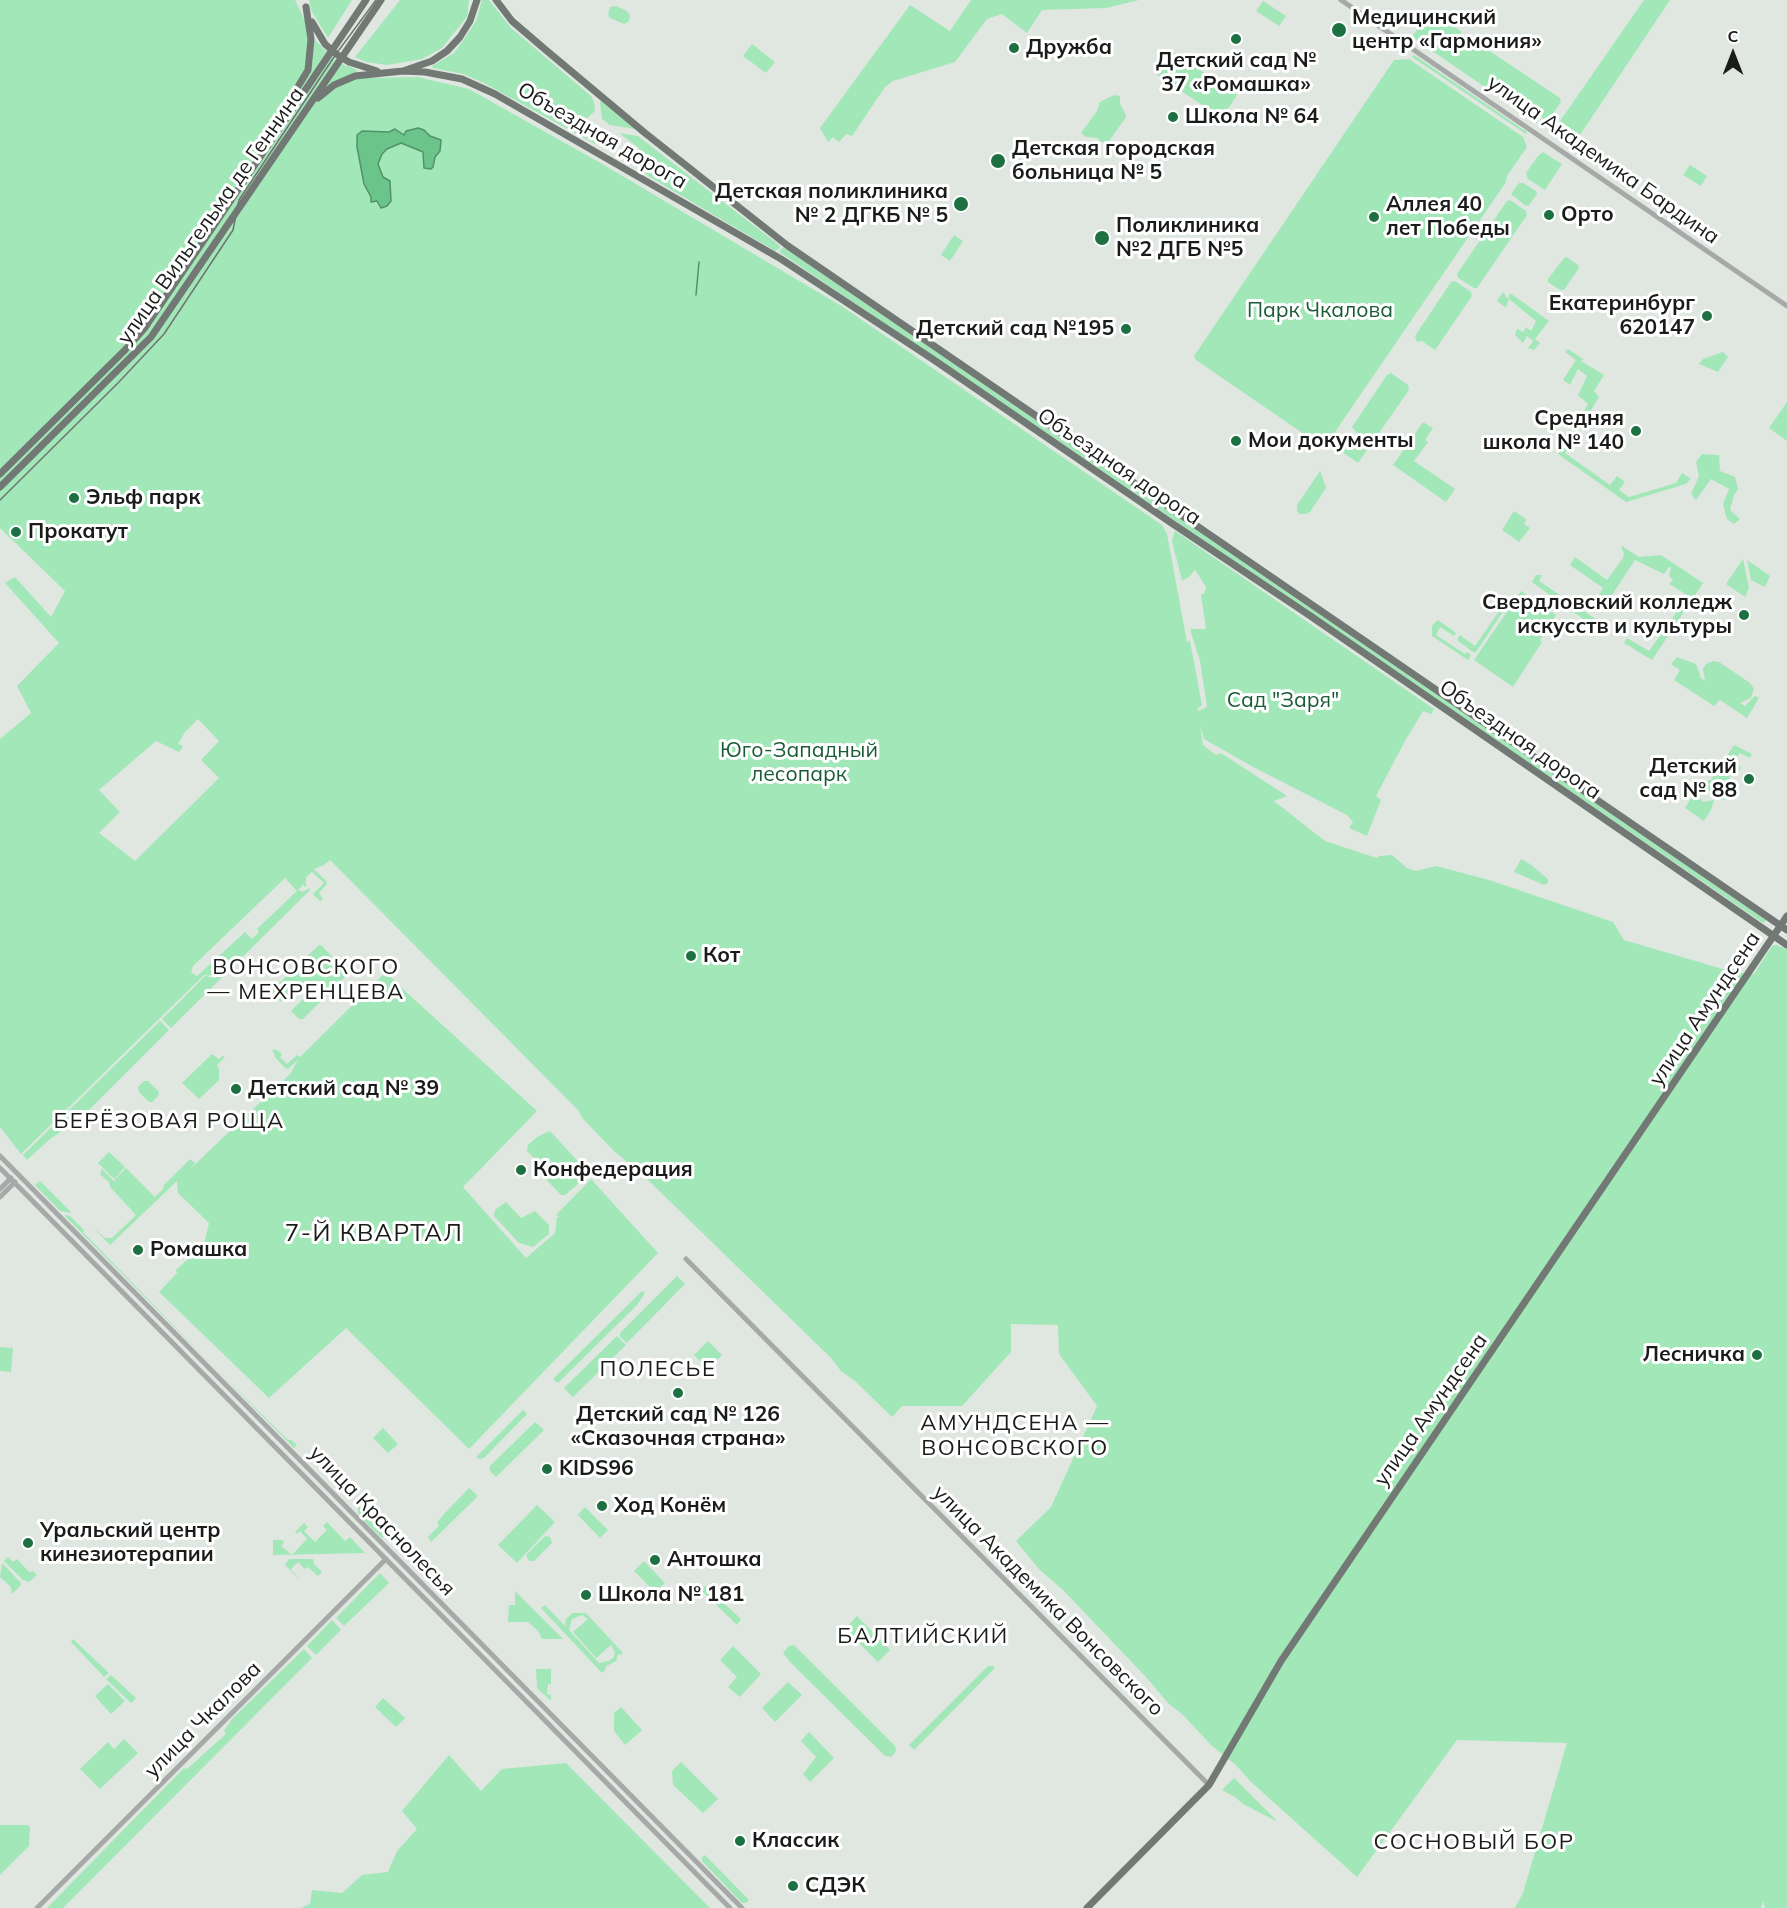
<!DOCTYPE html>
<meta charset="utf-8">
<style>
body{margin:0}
#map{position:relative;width:1787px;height:1908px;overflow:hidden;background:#e0e7e1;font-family:Mulish,sans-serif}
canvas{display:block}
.north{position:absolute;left:1703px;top:24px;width:60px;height:60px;-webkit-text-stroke:4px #fff;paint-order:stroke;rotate:0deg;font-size:16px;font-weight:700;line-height:24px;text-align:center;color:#1a1c1a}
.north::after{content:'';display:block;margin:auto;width:21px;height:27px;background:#1a1c1a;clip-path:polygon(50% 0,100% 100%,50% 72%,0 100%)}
</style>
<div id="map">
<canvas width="1787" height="1908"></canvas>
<div class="north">С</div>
</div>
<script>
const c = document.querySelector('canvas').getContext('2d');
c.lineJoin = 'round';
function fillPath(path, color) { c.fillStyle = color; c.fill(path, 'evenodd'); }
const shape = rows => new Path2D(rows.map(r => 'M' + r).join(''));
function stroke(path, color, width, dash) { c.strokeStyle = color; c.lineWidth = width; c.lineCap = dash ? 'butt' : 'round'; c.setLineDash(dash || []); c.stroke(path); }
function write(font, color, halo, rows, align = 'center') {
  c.font = font + ' Mulish,sans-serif'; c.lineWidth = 6; c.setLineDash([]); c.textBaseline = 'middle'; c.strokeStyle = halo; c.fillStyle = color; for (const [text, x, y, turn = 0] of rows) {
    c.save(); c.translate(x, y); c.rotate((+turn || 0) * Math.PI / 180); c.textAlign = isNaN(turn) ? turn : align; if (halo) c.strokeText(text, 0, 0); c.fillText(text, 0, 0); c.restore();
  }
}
fillPath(shape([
 [0,0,295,0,314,39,331,56,347,67,347,65,357,70,356,71,372,78,418,77,469,89,604,165,843,307,1162,525,1167,534,1187,642,1190,641,1202,705,1197,709,1198,711,1207,707,1200,661,1190,629,1206,629,1201,594,1204,594,1206,587,1195,570,1189,577,1182,581,1172,541,1175,531,1434,709,1431,714,1423,711,1405,741,1376,796,1381,800,1367,836,1349,828,1353,822,1347,815,1255,768,1204,739,1200,725,1203,745,1216,755,1221,753,1287,796,1274,801,1325,841,1377,858,1379,856,1392,855,1407,868,1416,871,1436,866,1489,880,1613,922,1624,940,1733,972,1754,974,1772,946,1776,945,1787,949,1787,1908,1765,1908,1763,1901,1761,1908,1515,1908,1523,1893,1567,1743,1457,1740,1357,1877,1251,1782,1236,1765,1212,1746,1183,1715,1168,1703,1146,1677,1063,1590,1039,1569,1016,1541,1051,1507,1097,1406,1059,1354,1058,1325,1011,1324,1011,1352,962,1406,902,1406,892,1417,856,1382,841,1371,831,1358,647,1179,614,1151,583,1119,578,1110,330,860,324,865,314,869,326,881,327,884,319,893,323,899,320,901,313,894,324,883,312,872,306,877,306,886,304,887,304,884,298,890,303,892,309,888,310,890,171,1028,162,1019,205,976,215,978,216,976,204,975,21,1154,0,1127,0,739,31,713,17,686,59,643,5,583,15,577,51,617,65,591,0,528],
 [198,719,219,741,201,760,219,778,135,861,99,833,120,812,99,790,156,741,179,752,183,746,178,744,185,732],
 [285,878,297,891,257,929,259,932,252,939,245,932,197,976,191,972,193,966],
 [309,0,352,0,328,38,311,10],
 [400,0,469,0,467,17,453,34,442,48,422,59,387,65,366,62,355,57],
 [482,0,489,0,511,28,591,96,594,102,595,111,579,126,577,130,602,145,595,144,484,83,463,74,433,68,432,66,454,53,467,35,476,21],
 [971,0,1139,0,1106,8,1042,10,1027,33,1002,14,987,19,955,62,893,81,885,87,852,136,846,134,839,142,833,137,828,142,820,128,910,5,950,31],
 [1644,0,1670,0,1580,135,1560,121],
 [1263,1,1286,16,1279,26,1256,11],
 [616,6,627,11,630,16,629,21,624,24,610,18,608,14,610,7],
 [1427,13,1432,13,1462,32,1460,35,1468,41,1470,38,1560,98,1561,102,1544,126,1542,116,1540,116,1537,123,1412,37],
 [752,44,775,62,766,73,743,56],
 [1173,52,1237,95,1222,118,1157,75],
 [1414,55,1527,132,1526,134,1412,57],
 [1409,59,1523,137,1527,147,1507,176,1506,182,1326,445,1320,445,1196,360,1194,356,1394,60],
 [1114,95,1120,96,1120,104,1125,113,1126,117,1121,124,1108,143,1101,142,1097,138,1086,137,1081,133,1097,111,1100,102],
 [601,101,635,129,610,125,602,119,600,103],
 [619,133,638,136,643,140,779,245,780,248,775,251,648,176,636,161,639,148],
 [1543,152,1562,164,1545,190,1528,179,1526,173,1538,156],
 [1690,165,1707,176,1701,186,1683,175],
 [1519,183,1523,183,1536,191,1537,194,1529,205,1526,206,1511,194],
 [1510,200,1526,211,1527,215,1477,288,1474,288,1458,278,1457,274,1507,201],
 [954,235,963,241,950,261,941,255],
 [783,247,1766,920,1763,923,1101,470,779,252],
 [1567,257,1578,265,1579,268,1564,290,1560,290,1548,282,1548,279,1564,258],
 [1455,281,1471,292,1472,296,1435,350,1422,341,1417,342,1415,336,1451,282],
 [1503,292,1508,299,1510,293,1549,321,1535,339,1540,343,1534,350,1528,348,1534,340,1533,341,1527,336,1523,343,1515,335,1517,329,1523,332,1526,327,1531,331,1536,321,1509,299,1506,308,1497,301],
 [1568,349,1583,359,1581,361,1604,375,1594,391,1599,397,1565,453,1610,485,1617,476,1625,482,1619,490,1629,497,1676,483,1682,473,1691,479,1686,484,1626,502,1558,454,1569,439,1564,435,1569,430,1572,432,1588,404,1578,395,1587,376,1578,369,1570,385,1563,380,1576,360,1565,352],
 [1723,352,1728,357,1718,372,1699,364,1703,359],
 [1391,373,1408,385,1409,390,1358,463,1338,449,1343,441,1350,446,1354,444,1359,436,1352,427,1387,375],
 [1787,402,1787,441,1769,428],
 [1423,422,1433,428,1425,440,1428,442,1414,461,1455,489,1446,502,1393,465],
 [1702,454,1719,455,1720,471,1735,477,1738,489,1734,495,1730,510,1740,519,1734,524,1727,519,1723,504,1729,489,1711,479,1696,500,1691,494,1699,476,1696,462],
 [1320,471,1326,488,1310,512,1307,514,1300,514,1297,511,1297,505],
 [1514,511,1526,519,1524,524,1530,528,1519,542,1502,530],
 [1622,546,1639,557,1661,555,1703,583,1652,660,1624,643,1627,638,1649,651,1672,619,1687,595,1669,584,1673,580,1669,576,1671,568,1669,567,1664,574,1635,560,1608,601,1599,595,1603,588,1570,565,1575,557,1607,580,1623,558,1624,553,1621,547],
 [1743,559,1749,588,1745,597,1726,584],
 [1747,560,1770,576,1765,587,1751,580],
 [1536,575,1542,575,1539,581,1609,628,1604,634,1532,582],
 [1521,591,1556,615,1540,640,1542,642,1513,687,1474,660],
 [1504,604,1506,607,1476,652,1473,652,1457,640,1460,635,1475,646],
 [1438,620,1456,633,1454,636,1440,627,1436,635,1465,654,1467,652,1471,655,1468,660,1432,636,1432,626],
 [1677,657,1696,664,1701,678,1705,681,1703,669,1706,664,1713,661,1719,662,1750,683,1754,689,1751,698,1740,703,1745,706,1755,696,1759,698,1747,718,1720,700,1714,706,1674,680,1680,670,1671,664],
 [1734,745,1752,754,1750,758,1740,753,1733,762,1741,767,1737,775,1733,772,1724,786,1728,793,1724,800,1717,800,1708,789,1699,797,1703,802,1714,800,1711,810,1704,821,1685,808,1695,791,1703,782,1711,780],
 [1521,859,1530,864,1548,879,1548,883,1544,885,1514,872],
 [319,945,322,946,346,972,346,976,303,1019,299,1019,291,1011,307,995,298,986,281,1002,273,993,273,989],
 [386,972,405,991,537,1111,463,1187,526,1258,555,1233,557,1217,560,1217,556,1215,591,1179,658,1253,469,1449,346,1328,269,1398,159,1292,177,1273,176,1270,204,1244,209,1223,178,1193,177,1181,110,1245,92,1226,105,1238,112,1238,136,1215,110,1187,109,1182,100,1174,102,1169,115,1182,115,1179,126,1168,155,1197,164,1188,163,1186,190,1159,195,1163,189,1170,290,1074,298,1060,288,1069,285,1068,274,1056,275,1054,272,1051,275,1049,282,1054,280,1057,287,1064,297,1055,300,1057],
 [160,1021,169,1030,81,1118,50,1139,27,1160,23,1155],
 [212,1054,219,1059,223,1056,225,1057,217,1065,219,1069,219,1080,199,1099,182,1083],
 [144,1081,148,1081,159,1092,158,1096,152,1102,149,1102,139,1092,138,1087],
 [550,1131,587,1171,584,1179,565,1195,561,1195,537,1170,540,1164,527,1151,528,1145,537,1137],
 [109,1152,125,1167,114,1179,98,1163],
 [40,1181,71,1212,71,1213,60,1211,35,1185],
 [506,1202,521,1218,535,1211,549,1225,549,1234,533,1247,519,1243,494,1216,495,1210],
 [64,1215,70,1216,84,1230,83,1232,217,1370,288,1440,291,1440,297,1445,294,1448],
 [677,1276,685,1284,627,1343,620,1337,620,1333],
 [642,1291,645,1293,637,1305,558,1383,553,1379],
 [617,1336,626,1345,573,1397,564,1388],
 [708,1341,722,1355,708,1369,694,1355],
 [0,1347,13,1348,11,1372,0,1371],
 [523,1410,527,1414,484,1458,480,1459,476,1457],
 [535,1422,544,1430,496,1477,490,1471,490,1466],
 [383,1428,398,1444,388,1453,373,1438],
 [469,1488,477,1495,477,1497,431,1542,428,1537,439,1526,437,1523,443,1515],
 [358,1504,387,1534,382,1538,360,1517,358,1512],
 [537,1505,555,1522,517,1563,498,1545],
 [585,1507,608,1530,600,1538,578,1515],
 [327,1522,345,1541,350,1537,365,1553,273,1555,273,1540,282,1540,284,1543,281,1546,292,1555,307,1539,300,1531,297,1534,295,1532,304,1523,308,1527,304,1531,315,1542,327,1530,323,1526],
 [545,1536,550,1537,552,1543,534,1561,529,1561,526,1555],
 [8,1557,13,1562,17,1559,29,1572,33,1571,37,1575,29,1582,23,1580,4,1561],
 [289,1559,313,1559,314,1564,322,1572,318,1576,308,1567,305,1569,298,1562,291,1569,300,1580,285,1565],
 [644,1561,665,1583,655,1592,634,1571],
 [2,1563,21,1583,21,1585,12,1594,11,1587,0,1577],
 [380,1573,389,1583,344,1626,336,1618],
 [705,1586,741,1619,737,1625,700,1589],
 [515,1591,563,1639,542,1639,538,1631,528,1622,508,1622,509,1605,515,1605],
 [545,1605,565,1626,566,1619,572,1613,586,1613,623,1653,621,1655,618,1654,616,1661,605,1667,606,1669,602,1673,541,1608],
 [582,1615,588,1619,573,1632,596,1658,611,1645,615,1652,614,1657,609,1661,599,1663,569,1630,572,1619],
 [857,1616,890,1650,878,1662,845,1629],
 [332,1620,341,1630,316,1655,307,1646],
 [73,1639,109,1673,104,1677,71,1642],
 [794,1645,895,1746,896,1751,893,1755,890,1757,884,1755,791,1663,783,1653,789,1646],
 [733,1646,761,1674,740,1697,728,1687,737,1677,720,1660],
 [304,1649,312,1658,63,1908,47,1908,184,1768,187,1769,226,1734,224,1731,232,1719],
 [988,1666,993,1666,995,1668,914,1750,909,1745],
 [536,1669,551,1669,551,1684,548,1684,547,1694,551,1695,551,1701,537,1688],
 [111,1675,136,1698,131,1703,106,1679],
 [788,1682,802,1695,775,1722,762,1708],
 [108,1684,125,1701,111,1714,95,1696],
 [383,1698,405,1718,396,1727,375,1707],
 [621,1707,642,1730,625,1745,614,1731,614,1713],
 [809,1732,834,1758,810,1782,803,1774,816,1757,801,1741],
 [124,1739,138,1753,100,1789,80,1769,108,1742,114,1749],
 [449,1755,481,1791,502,1769,566,1763,710,1908,301,1908,310,1904,312,1890,342,1893,362,1875,388,1872,397,1851,417,1829,402,1811],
 [681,1762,718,1799,703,1813,673,1785,672,1771],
 [1234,1778,1276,1820,1276,1821,1243,1804,1235,1797,1222,1790],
 [0,1825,27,1825,30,1827,29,1846,0,1875],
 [705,1855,749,1900,746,1903,742,1903,702,1861,702,1857]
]), '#a1e7b7');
const water = shape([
 [418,128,424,130,430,136,441,140,440,151,435,157,433,167,431,169,424,168,423,152,411,147,401,143,387,149,382,154,378,164,383,177,390,181,391,201,387,206,381,208,377,201,371,202,371,197,364,184,357,147,357,135,362,131,389,132,395,129,404,135,406,131,418,128]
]);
fillPath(water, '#6bc48a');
stroke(water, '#539268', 1.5);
stroke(shape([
 [696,295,699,262]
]), '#539268', 1.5);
stroke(shape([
 [1341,0,1787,306],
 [0,1156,742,1908],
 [0,1168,730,1908],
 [0,1189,11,1178],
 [0,1197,15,1182],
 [686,1259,1209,1785],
 [37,1908,386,1559]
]), '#a6a9a7', 5);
stroke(shape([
 [496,0,512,21,547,51,645,133,788,246,1787,930],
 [312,22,325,44,336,54,349,62,377,71],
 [403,71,425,72,462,79,495,94,781,259,934,360,1170,522,1309,615,1787,945],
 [318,98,334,85,355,76,403,71,432,61,447,51,460,37,470,21,477,0],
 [273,128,308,70,311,39,306,7],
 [0,474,125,350,144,329,366,0],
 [0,487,151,337,381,0],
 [1087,1908,1209,1785,1281,1661,1787,916]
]), '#727874', 7);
stroke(shape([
 [0,500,118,383,164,334,233,230,239,200,336,54,376,0]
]), '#707471', 1.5);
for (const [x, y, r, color] of [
 [1339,30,8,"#1d7041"],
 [1236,39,6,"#1d7041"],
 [1014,48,6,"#1d7041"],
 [1173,117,6,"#1d7041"],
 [998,161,8,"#1d7041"],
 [961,204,8,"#1d7041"],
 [1549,215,6,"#1d7041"],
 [1374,217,6,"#1d7041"],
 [1102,238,8,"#1d7041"],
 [1707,316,6,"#1d7041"],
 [1126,329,6,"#1d7041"],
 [1636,431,6,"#1d7041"],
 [1236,441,6,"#1d7041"],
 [74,498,6,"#1d7041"],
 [16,532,6,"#1d7041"],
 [1744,615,6,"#1d7041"],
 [1749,779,6,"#1d7041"],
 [691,956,6,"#1d7041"],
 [236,1089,6,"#1d7041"],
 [521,1170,6,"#1d7041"],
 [138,1250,6,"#1d7041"],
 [1757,1355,6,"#1d7041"],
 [678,1393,6,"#1d7041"],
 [547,1469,6,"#1d7041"],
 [602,1506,6,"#1d7041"],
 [28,1543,6,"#1d7041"],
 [655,1560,6,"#1d7041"],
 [586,1595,6,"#1d7041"],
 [740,1841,6,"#1d7041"],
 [793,1886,6,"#1d7041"]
]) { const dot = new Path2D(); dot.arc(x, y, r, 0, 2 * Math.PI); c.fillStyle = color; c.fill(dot); stroke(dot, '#fff', 2); }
write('bold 21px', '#1a1c1a', '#fff', [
 ["Медицинский",1352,18],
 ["центр «Гармония»",1352,42],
 ["Дружба",1026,48],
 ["Детский сад №",1236,61,"center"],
 ["37 «Ромашка»",1236,85,"center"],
 ["Школа № 64",1185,117],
 ["Детская городская",1012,149],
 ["больница № 5",1012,173],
 ["Детская поликлиника",948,192,"right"],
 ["№ 2 ДГКБ № 5",948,216,"right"],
 ["Аллея 40",1386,205],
 ["лет Победы",1386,229],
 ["Орто",1561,215],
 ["Поликлиника",1116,226],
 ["№2 ДГБ №5",1116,250],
 ["Екатеринбург",1695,304,"right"],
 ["620147",1695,328,"right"],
 ["Детский сад №195",1114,329,"right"],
 ["Средняя",1624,419,"right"],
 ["школа № 140",1624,443,"right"],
 ["Мои документы",1248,441],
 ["Эльф парк",86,498],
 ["Прокатут",28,532],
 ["Свердловский колледж",1732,603,"right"],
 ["искусств и культуры",1732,627,"right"],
 ["Детский",1737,767,"right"],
 ["сад № 88",1737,791,"right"],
 ["Кот",703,956],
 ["Детский сад № 39",248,1089],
 ["Конфедерация",533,1170],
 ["Ромашка",150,1250],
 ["Лесничка",1745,1355,"right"],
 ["Детский сад № 126",678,1415,"center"],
 ["«Сказочная страна»",678,1439,"center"],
 ["KIDS96",559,1469],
 ["Ход Конём",614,1506],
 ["Уральский центр",40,1531],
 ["кинезиотерапии",40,1555],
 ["Антошка",667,1560],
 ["Школа № 181",598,1595],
 ["Классик",752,1841],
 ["СДЭК",805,1886]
], 'left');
write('21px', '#1a1c1a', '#fff', [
 ["Объездная дорога",602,136,30],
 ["улица Академика Бардина",1603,160,35],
 ["улица Вильгельма де Геннина",211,216,-55],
 ["Объездная дорога",1119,467,34],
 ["Объездная дорога",1520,740,35],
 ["улица Амундсена",1705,1009,-56],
 ["улица Амундсена",1431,1410,-55],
 ["улица Краснолесья",382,1521,46],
 ["улица Академика Вонсовского",1048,1601,45],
 ["улица Чкалова",203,1720,-45]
]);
write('21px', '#1b5c36', '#fff', [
 ["Парк Чкалова",1320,311],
 ["Сад \"Заря\"",1283,701],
 ["Юго-Западный",799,751],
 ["лесопарк",799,775]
]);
c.letterSpacing = '1.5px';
write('22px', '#1a1c1a', '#fff', [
 ["ВОНСОВСКОГО",306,967],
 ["— МЕХРЕНЦЕВА",306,992],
 ["БЕРЁЗОВАЯ РОЩА",169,1121],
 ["ПОЛЕСЬЕ",658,1369],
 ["АМУНДСЕНА —",1015,1423],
 ["ВОНСОВСКОГО",1015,1448],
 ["БАЛТИЙСКИЙ",923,1636],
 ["СОСНОВЫЙ БОР",1474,1842]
]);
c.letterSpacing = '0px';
c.letterSpacing = '1.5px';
write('24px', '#1a1c1a', '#fff', [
 ["7-Й КВАРТАЛ",374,1234]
]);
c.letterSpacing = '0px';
</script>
